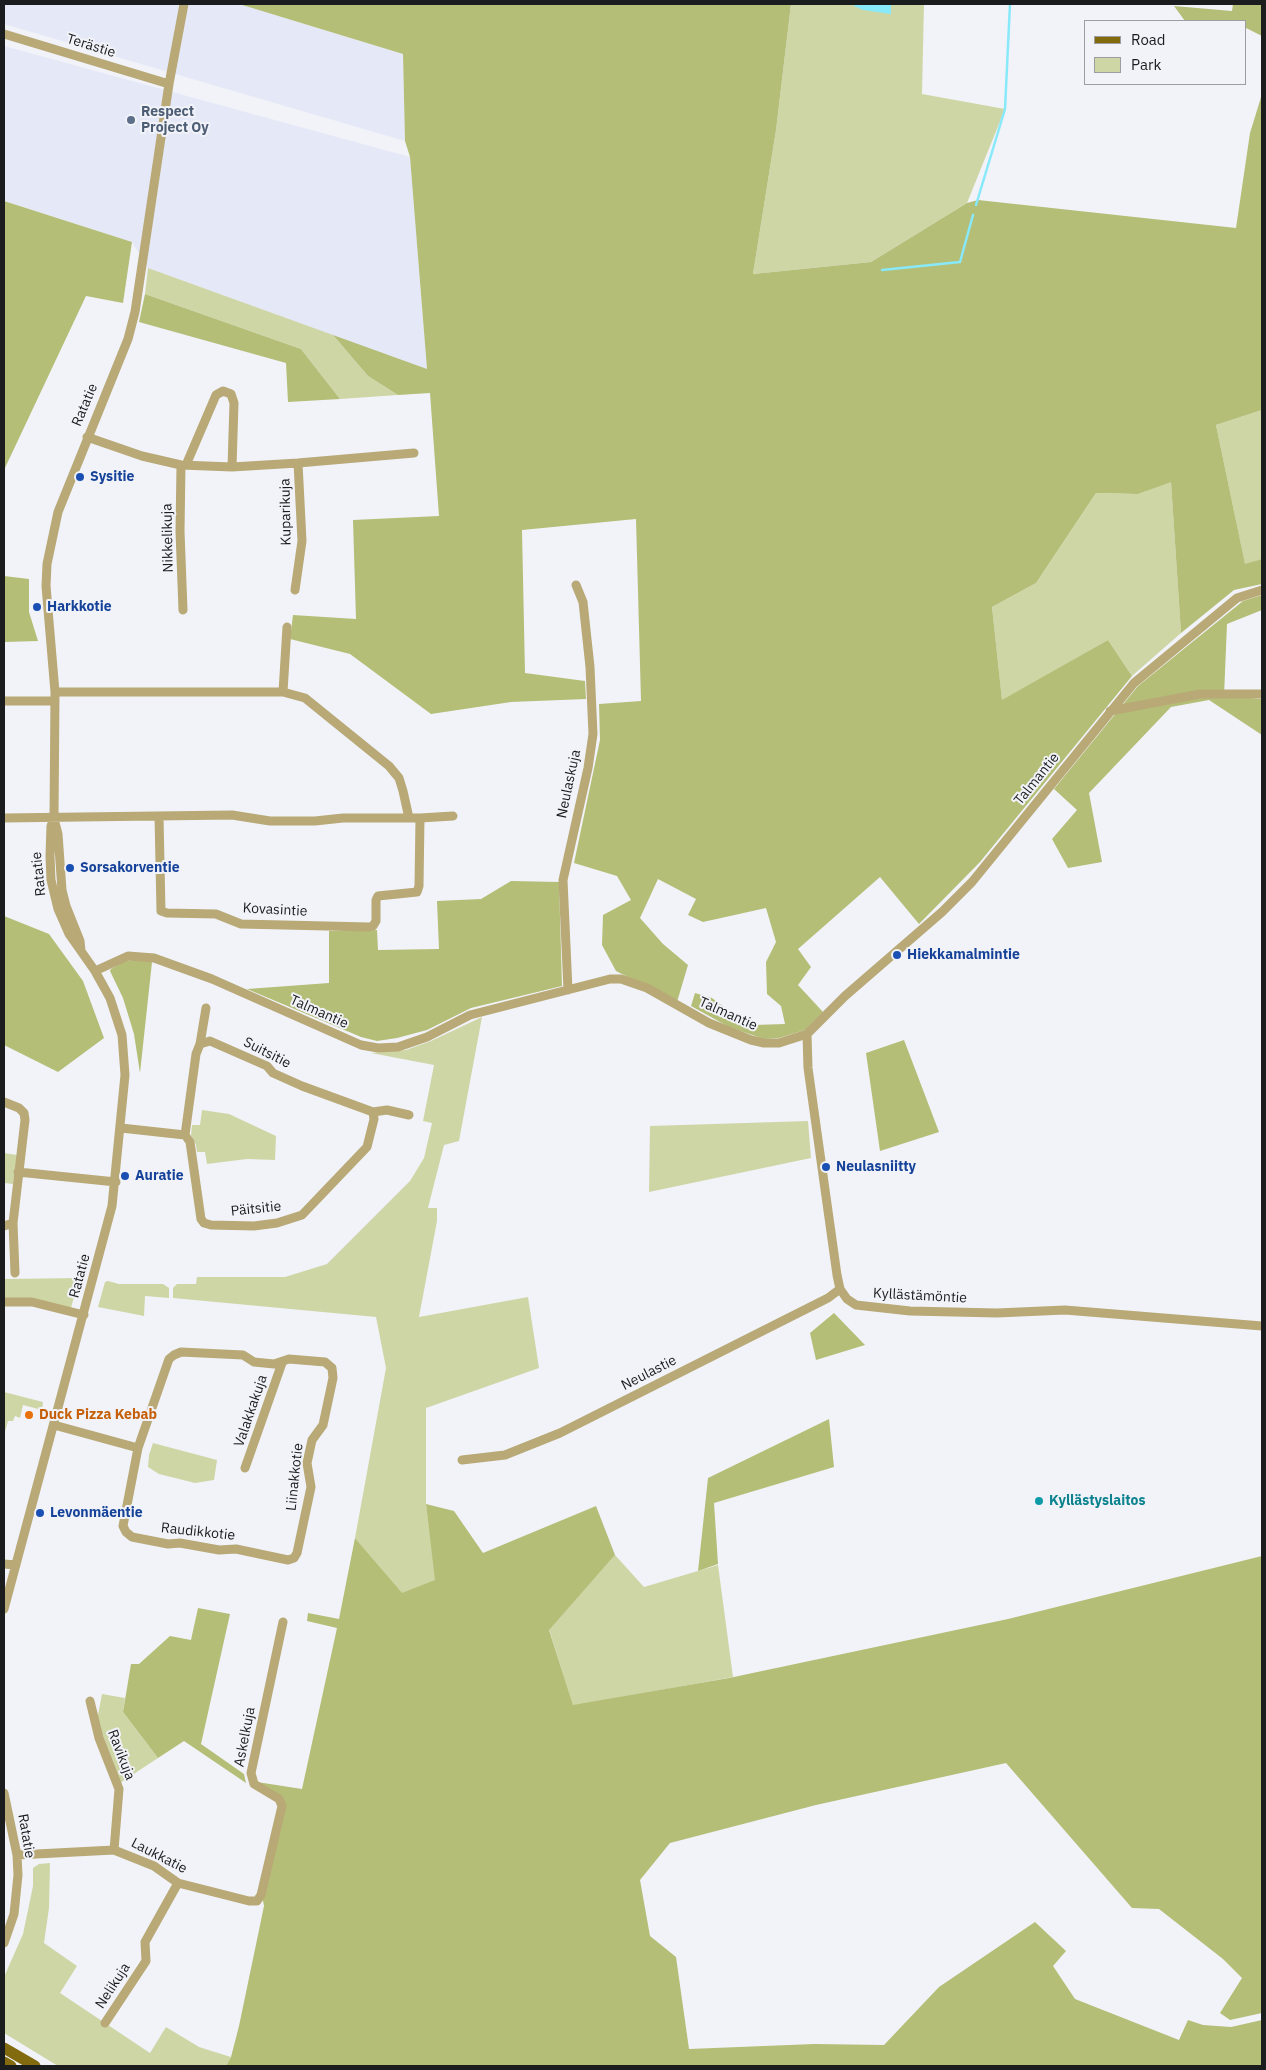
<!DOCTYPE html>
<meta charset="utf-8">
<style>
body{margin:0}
#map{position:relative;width:1266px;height:2070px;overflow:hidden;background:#f1f3f9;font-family:"IBM Plex Sans",sans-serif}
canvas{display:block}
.frame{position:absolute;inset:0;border:5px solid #1b1c1e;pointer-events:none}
.legend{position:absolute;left:1084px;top:20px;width:162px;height:65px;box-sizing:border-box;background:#f1f3f9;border:1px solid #9b9da1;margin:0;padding:6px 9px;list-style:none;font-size:15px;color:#1b1c1e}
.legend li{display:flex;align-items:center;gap:10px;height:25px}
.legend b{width:25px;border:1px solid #9b9da1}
</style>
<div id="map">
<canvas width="1266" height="2070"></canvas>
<div class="frame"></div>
<ul class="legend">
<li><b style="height:6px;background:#826b0e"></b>Road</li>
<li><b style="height:14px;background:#cfd6a6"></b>Park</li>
</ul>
</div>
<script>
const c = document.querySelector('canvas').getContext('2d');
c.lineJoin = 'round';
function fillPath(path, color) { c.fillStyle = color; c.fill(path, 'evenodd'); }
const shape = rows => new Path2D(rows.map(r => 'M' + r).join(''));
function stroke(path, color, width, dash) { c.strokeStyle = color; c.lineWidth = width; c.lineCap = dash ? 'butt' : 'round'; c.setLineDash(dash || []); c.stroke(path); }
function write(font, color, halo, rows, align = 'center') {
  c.font = font + ' "IBM Plex Sans",sans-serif'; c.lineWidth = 4; c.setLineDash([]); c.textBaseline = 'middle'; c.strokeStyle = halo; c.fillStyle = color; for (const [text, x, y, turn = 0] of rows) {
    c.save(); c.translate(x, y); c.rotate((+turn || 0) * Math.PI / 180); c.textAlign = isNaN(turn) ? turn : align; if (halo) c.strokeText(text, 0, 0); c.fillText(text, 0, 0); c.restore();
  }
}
fillPath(shape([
 [4,4,239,4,403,54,405,141,4,24],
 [4,46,410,157,427,370,148,268,132,242,4,201]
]), '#e5e8f6');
fillPath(shape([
 [791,4,924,4,922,94,1005,109,967,203,871,262,753,274,776,130],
 [148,268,333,335,368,376,398,395,340,399,301,349,145,294],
 [1262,410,1262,559,1245,565,1216,425],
 [1171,481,1181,633,1132,676,1108,640,1002,701,992,607,1036,583,1096,493,1138,494],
 [482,1017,459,1141,444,1145,428,1208,437,1208,437,1221,419,1317,528,1297,539,1368,426,1408,426,1504,436,1580,402,1594,355,1538,386,1368,376,1317,173,1298,173,1288,177,1284,196,1284,197,1277,285,1277,327,1264,410,1181,424,1158,432,1123,423,1121,434,1065,371,1053,406,1050,431,1041],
 [202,1110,229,1114,276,1136,275,1160,247,1159,207,1164,205,1152,197,1152,196,1145,191,1135,192,1125,200,1125],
 [808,1121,811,1158,649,1192,650,1126],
 [4,1153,17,1155,13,1184,4,1183],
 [79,1278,71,1308,4,1298,4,1279],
 [108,1281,119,1284,163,1284,169,1288,169,1298,145,1296,144,1316,98,1307,105,1282],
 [4,1392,43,1402,42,1410,23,1405,20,1418,15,1416,13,1421,8,1421,4,1435],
 [153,1443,217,1460,214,1480,195,1483,159,1474,148,1467,149,1455],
 [615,1555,644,1587,718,1565,733,1677,573,1706,549,1629],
 [102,1694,125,1698,123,1712,158,1758,120,1783,97,1720],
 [50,1863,49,1908,44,1943,77,1966,60,1993,150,2053,166,2027,199,2047,231,2057,226,2066,58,2066,4,2033,4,1977,23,1934,33,1886,33,1868,39,1864]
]), '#cfd6a6');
fillPath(shape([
 [239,4,791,4,776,130,753,274,871,262,967,203,978,200,1236,228,1250,133,1262,94,1262,410,1216,425,1245,564,1262,559,1262,584,1234,590,1181,633,1171,482,1138,494,1096,493,1036,583,992,607,1002,700,1108,640,1132,676,980,862,919,924,880,877,798,949,811,967,798,985,823,1012,805,1030,779,1038,764,1039,729,1027,691,1006,695,993,712,998,733,1014,754,1025,785,1024,781,1006,767,994,766,962,776,942,766,908,703,922,688,915,696,899,658,879,640,918,663,944,688,965,677,1002,616,971,602,945,603,915,631,900,617,876,574,863,600,740,599,704,641,701,636,519,522,530,525,673,585,681,586,699,511,702,431,714,350,654,290,639,293,615,356,619,353,520,439,516,430,393,398,395,368,376,333,335,427,369,410,157,405,141,403,54],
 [1233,4,1262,4,1262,36,1246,28,1245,30,1245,21,1185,21,1174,6,1232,11],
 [4,201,132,242,123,303,86,296,4,470],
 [145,294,301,349,340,399,288,402,286,363,139,322],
 [4,576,29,579,29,612,38,641,4,642],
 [1262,595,1262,610,1227,624,1224,696,1262,699,1262,735,1209,700,1171,707,1089,793,1102,862,1068,868,1052,839,1077,810,1054,789,1138,686,1243,601],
 [511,881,559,882,562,986,471,1008,427,1030,397,1038,377,1041,361,1037,247,989,329,983,329,931,377,930,378,950,439,949,437,901,481,899],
 [4,916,49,934,83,981,104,1038,58,1072,4,1045],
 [135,960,152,962,140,1073,134,1034,123,998,110,971,111,969,125,961],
 [904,1040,939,1132,880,1151,866,1053],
 [834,1313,865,1345,816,1360,810,1333],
 [829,1419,834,1467,714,1503,718,1564,698,1571,708,1478],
 [426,1504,454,1511,483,1553,596,1506,615,1555,549,1630,573,1705,729,1678,1008,1619,1262,1556,1262,2013,1230,2020,1220,2013,1242,1978,1223,1959,1159,1909,1132,1908,1006,1763,816,1805,670,1843,640,1880,650,1936,676,1957,689,2049,814,2044,884,2045,939,1987,1035,1922,1066,1951,1053,1966,1075,1999,1179,2040,1188,2020,1203,2025,1231,2027,1262,2020,1262,2066,226,2066,231,2057,239,2026,264,1906,262,1895,284,1802,257,1782,302,1789,337,1628,307,1621,308,1613,339,1619,355,1538,402,1593,435,1580],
 [198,1608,230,1614,201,1744,244,1774,246,1783,184,1741,158,1758,123,1712,131,1664,139,1664,170,1636,191,1640]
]), '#b4be76');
fillPath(shape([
 [855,4,891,4,891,14,863,10,854,6]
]), '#88e9fa');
stroke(shape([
 [976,205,1005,109,1010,4],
 [882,270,960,262,973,215]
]), '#88e9fa', 2.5);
stroke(shape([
 [4,34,169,84],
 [87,437,142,456,181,465,232,467,298,463,414,453],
 [181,465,180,531,183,610],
 [186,465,216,395,223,391,231,394,234,403,232,467],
 [295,590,302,541,298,463],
 [55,692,283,692,305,698,389,766,399,778,403,791,409,818],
 [283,692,287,627],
 [4,701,55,701],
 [1110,711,1200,694,1262,694],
 [159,816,161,911,167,913,216,914,241,924,369,927,373,926,376,921,376,900,378,896,417,892,419,886,420,818],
 [4,818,232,815,270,821,315,821,343,818,420,818,453,816],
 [81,951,80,941,66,906,62,890,58,834,54,819,55,692,46,586,47,564,58,512,128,339,135,312,169,84,184,4],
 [95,971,128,956,154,958,212,979,361,1045,378,1048,398,1047,427,1037,470,1015,610,979,621,979,647,988,709,1023,751,1040,764,1043,779,1043,807,1034,845,996,942,912,972,882,1134,683,1237,598,1262,590],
 [568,990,563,880,588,768,593,734,590,667,583,602,576,585],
 [807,1034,808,1068,837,1275,840,1289,847,1299,856,1305,910,1311,997,1313,1065,1310,1262,1326],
 [200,1044,206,1008],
 [4,1102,19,1108,24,1113,25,1120,13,1223,4,1226],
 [121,1128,185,1135],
 [185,1135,190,1142,201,1219,204,1223,211,1225,254,1226,277,1223,302,1215,367,1147,374,1119,373,1112],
 [185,1135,196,1054,200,1044,210,1041,267,1066,273,1073,302,1086,373,1112,387,1110,409,1115],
 [18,1172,116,1182],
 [13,1223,15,1273],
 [4,1302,32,1302,84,1315],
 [181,1352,243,1355,254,1362,274,1364,289,1359,325,1362,332,1368,333,1378,323,1425,312,1440,307,1463,311,1487,297,1553,294,1558,288,1560,236,1549,219,1550,180,1543,168,1544,132,1537,126,1532,123,1526,138,1448,169,1359,174,1355,181,1352],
 [54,1425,138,1448],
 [462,1460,505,1455,560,1433,828,1298,840,1289],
 [245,1468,282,1363],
 [4,1564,16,1565],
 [4,1609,112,1206,125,1075,122,1035,110,998,95,971,69,934,58,909,51,880,50,856,51,826,54,819],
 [90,1701,99,1738,119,1789,114,1850],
 [4,1793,17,1855,18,1875,14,1914,4,1943],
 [17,1855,114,1850,154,1866,178,1883,249,1901,257,1901,261,1895,282,1806,279,1799,254,1784,251,1773,283,1622],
 [105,2023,146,1961,145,1942,178,1883]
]), '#b8a977', 9);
stroke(shape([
 [4,2048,35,2066],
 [4,2062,11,2066]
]), '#826b0e', 11);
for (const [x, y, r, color] of [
 [131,120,5,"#5c6f8a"],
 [80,477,5,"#1a4fb4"],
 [37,607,5,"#1a4fb4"],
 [70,868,5,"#1a4fb4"],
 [897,955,5,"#1a4fb4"],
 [826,1167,5,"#1a4fb4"],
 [125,1176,5,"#1a4fb4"],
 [29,1415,5,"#e8710a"],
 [1039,1501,5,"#0f9aa8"],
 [40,1513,5,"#1a4fb4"]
]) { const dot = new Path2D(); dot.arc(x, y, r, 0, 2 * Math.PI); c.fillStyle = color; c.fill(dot); stroke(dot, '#f1f3f9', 2); }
write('14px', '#1b1c1e', '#f1f3f9', [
 ["Terästie",91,46,17],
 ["Ratatie",85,405,-67],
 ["Kuparikuja",286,512,-91],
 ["Nikkelikuja",168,538,-91],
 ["Talmantie",1037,779,-51],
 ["Neulaskuja",569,784,-78],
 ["Ratatie",39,874,-96],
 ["Kovasintie",275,910,3],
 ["Talmantie",319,1012,24],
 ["Talmantie",728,1014,24],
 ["Suitsitie",267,1053,27],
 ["Päitsitie",256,1209,-6],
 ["Ratatie",80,1276,-75],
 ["Kyllästämöntie",920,1296,3],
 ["Neulastie",649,1373,-27],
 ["Valakkakuja",251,1411,-71],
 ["Liinakkotie",295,1477,-84],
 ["Raudikkotie",198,1532,6],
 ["Askelkuja",245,1737,-79],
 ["Ravikuja",121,1755,69],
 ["Ratatie",26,1836,80],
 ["Laukkatie",159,1856,27],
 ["Nelikuja",113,1986,-57]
]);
write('bold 14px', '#4e5e75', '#f1f3f9', [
 ["Respect",141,112],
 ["Project Oy",141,128]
], 'left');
write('bold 14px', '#164399', '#f1f3f9', [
 ["Sysitie",90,477],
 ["Harkkotie",47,607],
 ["Sorsakorventie",80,868],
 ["Hiekkamalmintie",907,955],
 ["Neulasniitty",836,1167],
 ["Auratie",135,1176],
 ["Levonmäentie",50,1513]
], 'left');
write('bold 14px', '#c56008', '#f1f3f9', [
 ["Duck Pizza Kebab",39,1415]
], 'left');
write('bold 14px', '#0d838f', '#f1f3f9', [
 ["Kyllästyslaitos",1049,1501]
], 'left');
</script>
